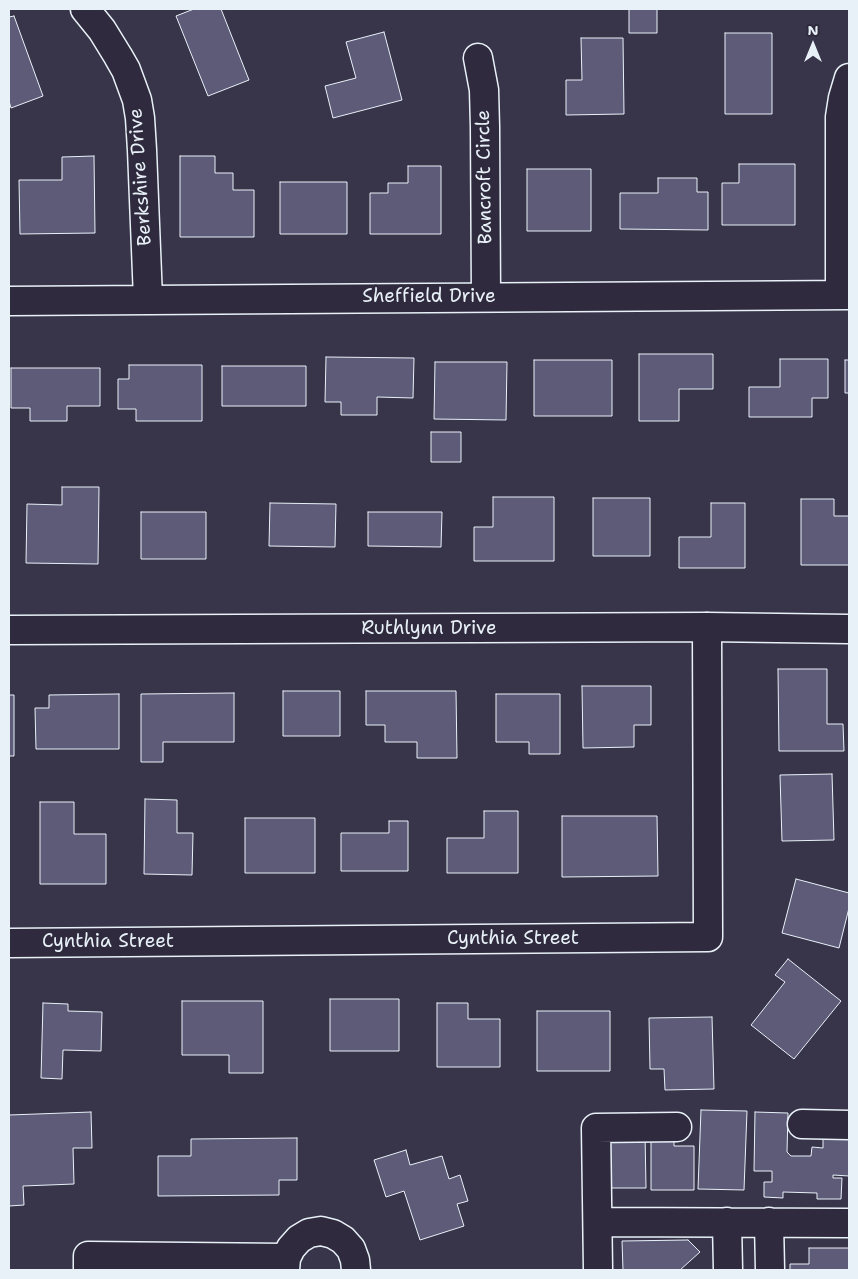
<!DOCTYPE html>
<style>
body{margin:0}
#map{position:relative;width:858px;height:1279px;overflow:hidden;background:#383449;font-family:"Shantell Sans",sans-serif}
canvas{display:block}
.frame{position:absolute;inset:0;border:10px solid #e8f1f8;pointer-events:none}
.north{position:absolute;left:788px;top:20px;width:50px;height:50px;-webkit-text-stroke:4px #2f2a3d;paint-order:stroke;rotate:0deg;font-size:14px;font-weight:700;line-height:20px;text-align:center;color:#e8f1f8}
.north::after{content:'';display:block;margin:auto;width:18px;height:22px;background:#e8f1f8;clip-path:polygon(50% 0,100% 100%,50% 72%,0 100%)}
</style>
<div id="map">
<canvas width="858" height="1279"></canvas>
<div class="frame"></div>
<div class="north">N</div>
</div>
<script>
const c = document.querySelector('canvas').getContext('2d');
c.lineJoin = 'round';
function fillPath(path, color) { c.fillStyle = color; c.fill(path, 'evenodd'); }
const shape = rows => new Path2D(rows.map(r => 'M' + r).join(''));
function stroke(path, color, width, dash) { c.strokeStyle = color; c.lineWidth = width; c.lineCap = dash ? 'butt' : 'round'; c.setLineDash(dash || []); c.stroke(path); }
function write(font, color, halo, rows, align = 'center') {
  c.font = font + ' "Shantell Sans",sans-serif'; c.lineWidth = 5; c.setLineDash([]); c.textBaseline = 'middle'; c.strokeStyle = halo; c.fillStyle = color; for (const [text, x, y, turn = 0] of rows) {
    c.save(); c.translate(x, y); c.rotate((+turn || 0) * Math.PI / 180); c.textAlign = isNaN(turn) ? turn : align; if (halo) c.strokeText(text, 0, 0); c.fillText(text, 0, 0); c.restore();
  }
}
const building = shape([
 [194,9,221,9,249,80,208,96,176,16,194,9],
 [629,9,657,9,657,33,629,33,629,9],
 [14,16,43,96,11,108,9,101,9,17,14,16],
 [384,32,402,100,333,118,325,86,356,78,346,42,384,32],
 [725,33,772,33,772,114,725,114,725,33],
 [581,38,623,38,624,114,566,115,566,80,582,80,581,38],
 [94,156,95,233,20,234,19,180,62,180,62,157,94,156],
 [180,156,215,156,215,173,233,173,233,190,254,190,254,237,180,237,180,156],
 [739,164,795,164,795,225,722,225,722,183,739,183,739,164],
 [408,166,441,166,441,234,370,234,370,193,388,193,388,183,408,183,408,166],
 [527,169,591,169,591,231,527,231,527,169],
 [658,178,697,178,697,192,708,192,708,230,620,229,620,193,658,193,658,178],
 [280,182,347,182,347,234,280,234,280,182],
 [639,354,713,354,713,389,679,389,679,421,639,421,639,354],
 [326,357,414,358,413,398,377,397,377,415,341,415,341,402,325,402,326,357],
 [780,359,828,359,828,398,812,398,812,417,749,417,749,387,780,387,780,359],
 [534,360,612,360,612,416,534,416,534,360],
 [845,360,849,360,849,393,845,393,845,360],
 [435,362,507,362,506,420,434,419,435,362],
 [129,365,202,365,202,421,136,421,136,409,118,409,118,379,129,379,129,365],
 [222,366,306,366,306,406,222,406,222,366],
 [11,368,100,368,100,406,67,406,67,421,30,421,30,408,11,408,11,368],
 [431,432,461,432,461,462,431,462,431,432],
 [62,487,99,487,98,564,26,563,27,504,62,505,62,487],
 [493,497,554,497,554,561,474,561,474,527,493,527,493,497],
 [593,498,650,498,650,556,593,556,593,498],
 [801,499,834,499,834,516,849,516,849,565,801,565,801,499],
 [270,503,336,504,335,547,269,546,270,503],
 [711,503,745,503,745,568,679,568,679,537,711,537,711,503],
 [141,512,206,512,206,559,141,559,141,512],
 [368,512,442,512,441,547,368,546,368,512],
 [778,669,827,669,827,724,843,724,844,751,779,751,778,669],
 [582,686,651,686,651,725,634,725,634,747,583,748,582,686],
 [283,691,340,691,340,736,283,736,283,691],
 [366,691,456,691,457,758,417,758,417,742,385,742,385,725,366,725,366,691],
 [234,693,234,742,163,742,163,762,141,762,141,694,234,693],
 [119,694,119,749,36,749,35,708,49,708,49,695,119,694],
 [496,694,560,694,560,754,529,754,529,742,496,742,496,694],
 [9,695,14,695,14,756,9,756,9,695],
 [832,774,834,840,782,841,780,775,832,774],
 [145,799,177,800,177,833,193,833,192,875,144,874,145,799],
 [40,802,74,802,74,834,106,834,106,884,40,884,40,802],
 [484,811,518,811,518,873,447,873,447,838,484,838,484,811],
 [562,816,657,816,658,876,562,877,562,816],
 [245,818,315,818,315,873,245,873,245,818],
 [389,821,408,821,408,871,341,871,341,833,389,833,389,821],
 [796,879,849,893,849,908,839,948,782,933,796,879],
 [788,959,841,1001,794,1059,751,1025,785,982,775,975,788,959],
 [330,999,399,999,399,1051,330,1051,330,999],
 [182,1001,263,1001,263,1073,229,1073,229,1055,182,1055,182,1001],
 [43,1003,68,1004,68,1011,102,1012,101,1051,63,1050,62,1079,41,1078,43,1003],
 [437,1003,468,1003,468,1019,500,1019,500,1067,437,1067,437,1003],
 [537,1011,610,1011,610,1071,537,1071,537,1011],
 [712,1017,714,1089,665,1090,664,1069,650,1069,649,1018,712,1017],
 [701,1110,747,1111,744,1190,698,1189,701,1110],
 [91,1112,92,1148,73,1148,74,1184,23,1186,24,1205,9,1206,9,1115,91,1112],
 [755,1112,788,1113,787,1152,791,1156,811,1156,812,1147,823,1148,823,1136,849,1137,849,1176,833,1175,833,1178,842,1178,841,1199,817,1199,817,1193,783,1192,783,1198,764,1197,764,1182,772,1182,772,1171,754,1171,755,1112],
 [604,1133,645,1133,646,1188,604,1188,604,1133],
 [651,1136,674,1136,674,1146,694,1146,694,1190,651,1190,651,1136],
 [297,1138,297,1180,279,1180,279,1195,158,1196,158,1156,191,1156,191,1139,297,1138],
 [406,1150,410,1165,442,1156,449,1179,460,1175,468,1201,457,1204,464,1226,420,1240,404,1191,386,1197,374,1160,406,1150],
 [688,1240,700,1252,680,1270,623,1270,622,1241,688,1240],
 [809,1248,849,1248,849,1270,790,1270,790,1264,809,1264,809,1248]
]);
fillPath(building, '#5d5b78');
stroke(building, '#e8f1f8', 1);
const minor = shape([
 [85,9,102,30,118,56,126,70,137,100,140,118,142,150,148,299],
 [478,58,484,90,485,127,486,297],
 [840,295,840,117,843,98,849,78],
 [9,301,849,295],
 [9,630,707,627,849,629],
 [9,943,708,937,707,627],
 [802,1124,849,1125],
 [598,1222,849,1223],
 [727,1222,728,1270],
 [769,1222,770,1270],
 [88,1270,88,1256,286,1258],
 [285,1270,286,1258,291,1248,299,1239,309,1233,321,1231,333,1234,343,1240,351,1249,355,1260,356,1270],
 [598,1270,596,1128,677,1127]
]);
stroke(minor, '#e8f1f8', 31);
stroke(minor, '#2f2a3d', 28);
write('19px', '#e8f1f8', '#2f2a3d', [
 ["Berkshire Drive",141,177,-94],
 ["Bancroft Circle",485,177,-91],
 ["Sheffield Drive",429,297],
 ["Ruthlynn Drive",429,629],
 ["Cynthia Street",513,939],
 ["Cynthia Street",108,942]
]);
</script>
